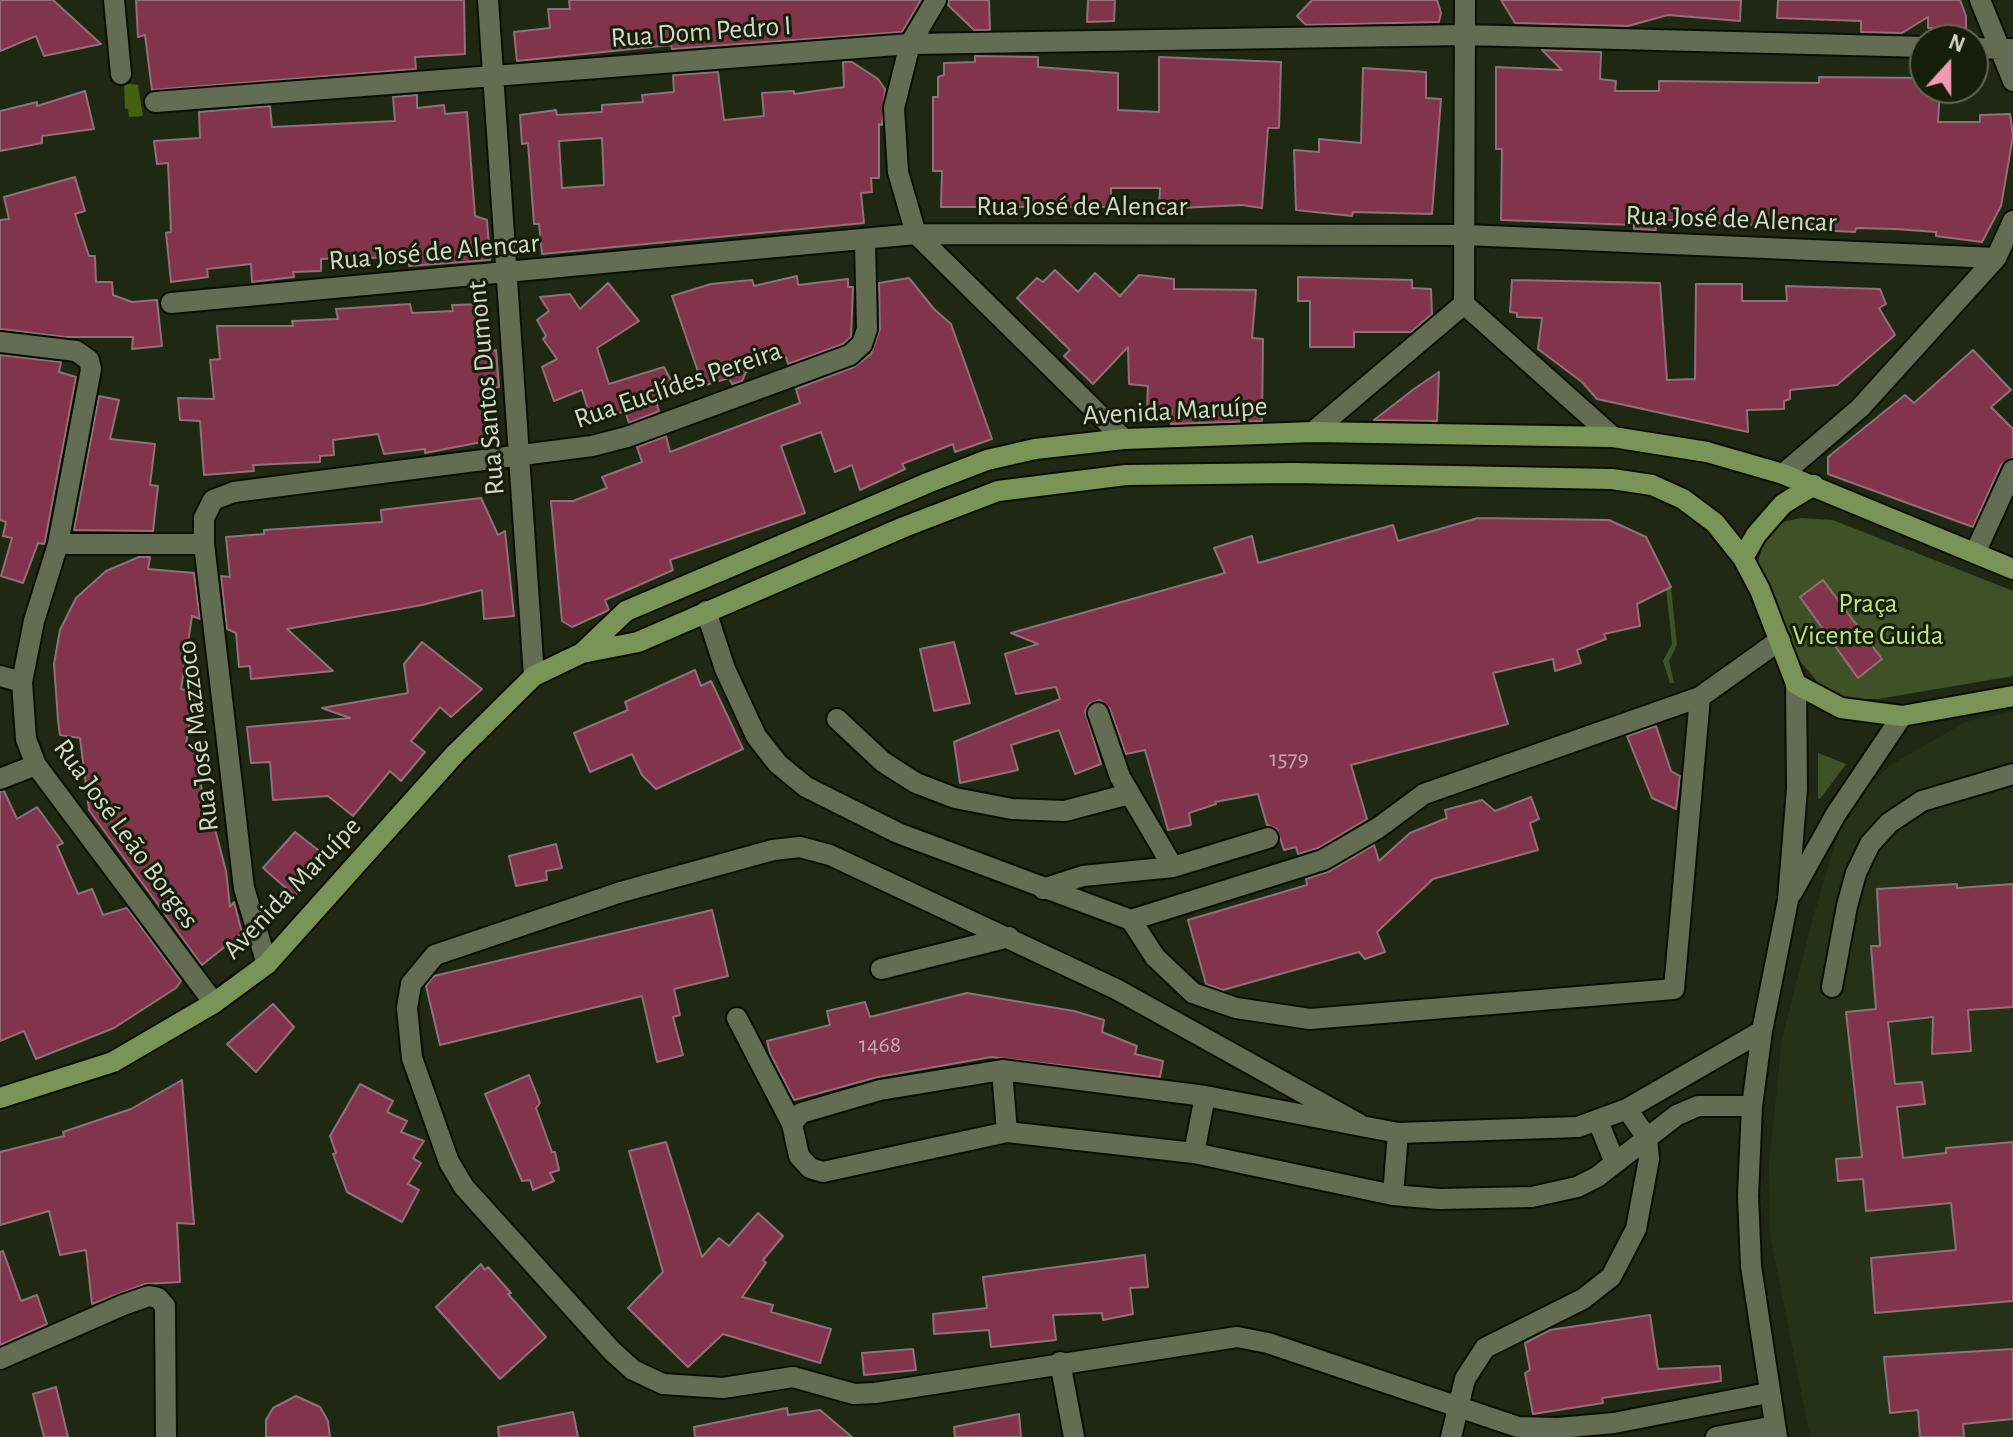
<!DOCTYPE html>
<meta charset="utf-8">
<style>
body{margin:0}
#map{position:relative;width:2013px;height:1437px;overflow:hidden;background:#1f2812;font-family:"Alegreya Sans",sans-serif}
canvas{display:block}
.north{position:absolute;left:1909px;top:24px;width:80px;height:80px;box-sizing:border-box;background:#151e09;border:2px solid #616856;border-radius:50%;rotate:21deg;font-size:22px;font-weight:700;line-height:32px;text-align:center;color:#d2d8ca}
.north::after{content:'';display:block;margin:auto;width:28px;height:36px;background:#f29aaf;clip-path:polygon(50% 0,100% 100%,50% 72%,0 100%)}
</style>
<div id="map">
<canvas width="2013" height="1437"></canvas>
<div class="north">N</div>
</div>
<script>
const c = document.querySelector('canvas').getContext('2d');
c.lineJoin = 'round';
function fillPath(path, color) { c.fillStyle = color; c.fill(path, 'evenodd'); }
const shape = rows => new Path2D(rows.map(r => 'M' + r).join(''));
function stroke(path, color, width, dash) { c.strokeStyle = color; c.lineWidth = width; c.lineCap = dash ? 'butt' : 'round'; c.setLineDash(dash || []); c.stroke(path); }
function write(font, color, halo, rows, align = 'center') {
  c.font = font + ' "Alegreya Sans",sans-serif'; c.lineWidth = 6; c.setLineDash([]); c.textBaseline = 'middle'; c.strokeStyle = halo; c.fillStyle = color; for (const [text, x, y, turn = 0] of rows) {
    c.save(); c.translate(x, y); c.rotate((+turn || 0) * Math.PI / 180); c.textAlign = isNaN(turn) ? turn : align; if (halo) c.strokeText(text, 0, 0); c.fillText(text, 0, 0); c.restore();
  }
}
fillPath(shape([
 [2013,712,2013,1437,1810,1437,1770,1234,1769,1164,1782,1039,1813,918,1840,826,1867,787,1889,766,1967,721]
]), '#263217');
fillPath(shape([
 [1800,518,1833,520,2013,591,2013,676,1878,699,1843,699,1822,687,1799,660,1758,577,1758,562,1766,534,1779,523],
 [1671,587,1677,645,1669,661,1674,683,1670,683,1663,661,1672,644,1666,588],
 [1818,753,1846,764,1820,799,1818,798]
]), '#3f5126');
fillPath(shape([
 [124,83,138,85,143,116,129,117,128,109,125,109]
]), '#456110');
const building = shape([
 [0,0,53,0,101,44,44,56,36,36,0,51,0,0],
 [136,0,464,0,465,54,415,57,416,69,152,90,145,35,138,37,136,0],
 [569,0,921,0,902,32,672,49,671,45,517,61,514,32,550,28,548,9,570,9,569,0],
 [949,0,989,0,990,30,974,30,948,5,949,0],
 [1088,0,1115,0,1114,21,1087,22,1088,0],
 [1312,0,1437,0,1441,13,1439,22,1306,25,1297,16,1312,0],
 [1501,0,1741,0,1740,21,1668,15,1628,26,1515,23,1501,0],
 [1778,0,1960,0,1966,16,1966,28,1928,28,1928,17,1902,33,1861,32,1861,21,1777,18,1778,0],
 [1542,50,1601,52,1600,79,1616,81,1615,91,1659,91,1659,81,1819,83,1819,77,1925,78,1925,88,1940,88,1938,122,1980,122,1980,115,2010,114,2013,136,2001,206,1982,242,1936,236,1936,232,1895,229,1856,228,1855,232,1816,230,1816,224,1743,225,1655,219,1656,230,1634,229,1634,225,1501,220,1502,149,1496,149,1496,67,1562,70,1542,50],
 [975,56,1038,57,1038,67,1118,73,1118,110,1159,112,1159,57,1281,62,1279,128,1268,128,1262,208,1242,205,1159,209,1160,188,1111,188,1111,207,941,207,942,171,933,171,933,97,938,97,938,77,944,75,944,63,975,62,975,56],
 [843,62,852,62,878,79,885,89,882,125,879,124,879,178,871,178,872,192,861,193,864,223,542,254,539,224,534,224,528,143,522,144,520,115,556,110,557,115,602,112,602,105,643,102,642,95,674,92,673,75,718,72,724,120,764,116,762,93,794,91,794,94,844,87,843,62],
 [602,138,604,185,562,188,559,141,602,138],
 [1363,68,1426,72,1426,98,1441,99,1432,214,1353,212,1352,216,1296,210,1294,150,1319,152,1319,139,1361,143,1363,68],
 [85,91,94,129,42,136,42,143,0,151,0,111,37,102,37,106,85,91],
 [417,95,417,108,444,105,445,114,467,112,475,216,487,220,490,260,409,266,409,257,321,259,321,271,293,272,294,277,252,282,251,264,207,269,208,277,171,282,166,233,171,232,168,163,157,164,154,141,200,138,199,112,270,106,272,127,395,121,393,97,417,95],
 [75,177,85,211,75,214,89,256,95,256,96,282,112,282,113,295,132,302,157,300,162,346,132,349,133,337,66,337,0,329,0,220,9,219,4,197,75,177],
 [1055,270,1078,292,1095,273,1120,296,1139,275,1174,279,1174,289,1256,290,1252,338,1263,339,1262,421,1171,424,1172,410,1147,409,1148,386,1129,384,1128,347,1093,384,1064,356,1070,350,1017,298,1037,278,1043,282,1055,270],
 [797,276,798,285,848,279,848,287,853,287,851,337,843,344,788,364,786,357,746,372,742,381,732,384,729,378,703,386,672,296,711,284,752,280,754,286,797,276],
 [1298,277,1412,280,1412,288,1431,289,1432,314,1411,332,1354,332,1354,347,1310,347,1310,301,1298,301,1298,277],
 [909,278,934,309,951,324,992,439,955,452,953,444,902,464,905,469,860,490,852,465,835,472,821,432,781,446,805,513,670,560,673,570,605,600,609,610,572,627,562,621,551,501,573,501,607,488,602,477,642,462,637,447,666,436,670,452,800,403,796,389,854,367,871,354,880,329,879,283,909,278],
 [1512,280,1660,283,1667,380,1695,379,1696,284,1742,284,1742,301,1787,301,1786,286,1880,289,1886,304,1879,308,1895,335,1837,385,1790,390,1790,399,1784,401,1784,409,1747,410,1748,432,1597,399,1582,382,1538,349,1542,318,1517,317,1517,313,1510,312,1512,280],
 [608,283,639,321,597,348,609,384,664,367,678,394,656,401,659,411,629,423,625,411,592,423,582,390,554,401,542,367,557,359,543,339,546,336,537,320,549,311,540,297,570,294,580,309,608,283],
 [410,304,412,313,453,311,452,305,486,304,489,351,496,350,499,387,491,388,495,421,487,441,425,453,425,449,384,454,378,434,333,440,334,455,320,456,320,462,253,465,254,471,204,475,200,421,180,420,178,398,214,399,210,360,220,359,217,326,293,326,292,321,338,319,336,309,410,304],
 [1973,350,2011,390,1991,407,2013,429,2013,457,2001,465,1973,527,1828,474,1828,457,1905,395,1914,403,1973,350],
 [0,355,61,362,59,372,76,377,45,541,44,544,38,543,23,583,1,576,12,538,3,536,6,522,0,520,0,355],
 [1439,372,1437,421,1374,420,1414,389,1439,372],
 [99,396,119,400,110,439,155,444,150,485,158,486,153,531,74,530,99,396],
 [481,498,498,535,505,531,514,616,484,619,482,590,422,605,287,629,333,671,251,679,250,666,239,667,236,633,227,629,221,576,230,577,226,537,264,534,264,530,382,522,381,510,481,498],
 [1478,518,1609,520,1646,537,1671,587,1637,604,1640,626,1604,634,1606,639,1577,650,1581,663,1555,671,1553,659,1493,673,1508,724,1351,765,1367,819,1318,848,1298,854,1296,847,1284,850,1277,829,1267,825,1258,794,1215,802,1216,804,1189,813,1191,825,1168,830,1145,750,1126,754,1110,709,1100,700,1089,704,1085,711,1101,764,1075,774,1059,730,1011,745,1018,770,960,783,954,742,1060,699,1056,687,1016,694,1005,654,1038,644,1011,633,1225,573,1214,548,1252,536,1258,563,1393,525,1398,541,1478,518],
 [139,557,150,557,148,569,194,573,200,619,192,616,181,689,195,692,186,744,197,746,202,793,207,793,209,819,212,818,226,871,230,907,234,902,242,933,202,965,89,810,80,738,60,735,58,720,54,664,60,630,76,598,106,571,139,557],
 [1823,580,1882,659,1858,678,1800,597,1823,580],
 [422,642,482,689,451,717,440,707,411,741,425,752,401,781,390,771,353,816,328,796,273,800,270,762,251,763,247,727,350,718,322,708,408,693,404,664,422,642],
 [954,642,970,703,934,711,920,649,954,642],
 [695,670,701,686,711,681,743,749,656,789,642,775,632,754,590,772,574,733,628,710,625,702,695,670],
 [1656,726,1671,771,1680,776,1676,809,1652,798,1627,736,1656,726],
 [4,791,17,819,37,807,63,843,57,846,78,894,92,889,103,915,127,908,181,981,176,988,114,1028,36,1059,24,1031,0,1041,0,792,4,791],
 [1531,797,1539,819,1530,823,1538,850,1433,879,1377,932,1385,952,1365,959,1359,952,1223,990,1206,984,1188,920,1307,885,1306,879,1330,871,1374,845,1379,861,1410,833,1447,818,1445,810,1482,800,1495,811,1531,797],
 [295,832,322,853,303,876,308,879,295,896,263,868,295,832],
 [556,844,562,868,546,871,547,880,516,886,509,856,556,844],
 [1957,884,1957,888,2013,884,2013,1007,1968,1010,1971,1051,1932,1054,1933,1017,1888,1022,1895,1084,1922,1082,1925,1104,1897,1107,1903,1158,1946,1153,1946,1148,2013,1142,2013,1301,1875,1313,1871,1258,1956,1250,1951,1203,1866,1211,1863,1179,1838,1181,1836,1159,1862,1157,1846,1012,1876,1009,1871,946,1880,946,1877,889,1957,884],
 [712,910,728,976,674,989,680,1015,673,1017,683,1055,657,1062,642,996,440,1045,426,986,434,976,712,910],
 [967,993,1074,1011,1104,1020,1102,1032,1137,1046,1135,1054,1163,1061,1160,1077,991,1057,878,1077,794,1100,770,1053,767,1041,830,1025,827,1011,865,1002,870,1017,967,993],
 [273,1004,294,1027,256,1072,227,1044,273,1004],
 [529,1075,540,1103,536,1108,552,1152,555,1152,559,1170,550,1173,554,1181,533,1190,530,1180,522,1181,485,1094,529,1075],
 [182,1080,194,1224,177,1223,180,1282,145,1284,92,1304,86,1250,60,1255,49,1211,0,1225,0,1152,64,1136,63,1132,131,1109,182,1080],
 [360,1084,393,1101,387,1112,407,1121,401,1132,424,1141,413,1158,421,1163,408,1184,419,1190,402,1222,347,1192,333,1154,336,1153,330,1136,360,1084],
 [666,1142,702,1257,719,1238,729,1246,758,1213,783,1236,763,1260,766,1263,742,1297,773,1305,771,1312,831,1329,820,1363,723,1334,688,1367,628,1308,663,1272,629,1151,666,1142],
 [3,1251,21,1301,37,1295,47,1324,0,1345,0,1252,3,1251],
 [1145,1255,1148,1287,1130,1288,1133,1314,1103,1320,1102,1313,1053,1315,1056,1340,991,1347,989,1330,934,1334,933,1314,987,1308,983,1277,1145,1255],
 [481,1264,485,1270,488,1267,511,1293,508,1294,546,1337,500,1379,436,1307,481,1264],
 [1650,1315,1658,1369,1720,1366,1721,1381,1602,1398,1603,1403,1533,1414,1525,1373,1530,1370,1525,1343,1550,1330,1650,1315],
 [913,1349,916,1370,864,1375,862,1353,913,1349],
 [2013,1349,2013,1419,1963,1424,1964,1437,1920,1437,1918,1410,1890,1413,1884,1357,2013,1349],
 [56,1387,68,1437,44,1437,33,1394,56,1387],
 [296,1396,320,1407,328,1421,330,1437,266,1437,266,1420,273,1408,296,1396],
 [787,1408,788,1415,820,1410,852,1437,695,1437,694,1427,787,1408],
 [573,1412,578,1437,499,1437,498,1427,573,1412],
 [1019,1414,1021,1437,955,1437,954,1427,1019,1414]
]);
fillPath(building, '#82344b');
stroke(building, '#8f7177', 2);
const minor = shape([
 [114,0,121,74],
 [488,0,534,676],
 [936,0,910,44,894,108,898,172,916,234,1124,439],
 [1980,0,2013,81],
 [1973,48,2013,49],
 [155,102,910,44,1465,35,1925,47],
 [171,303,916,234,1466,235,1996,258],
 [1464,304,1613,437],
 [0,342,76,351,89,360,91,369,58,544,34,621,22,682,26,739,36,765,214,1003],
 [1313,432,1464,304,1465,0],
 [1783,474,1860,408,1996,258,2013,221],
 [58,544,204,544],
 [1975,553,2013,470],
 [706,611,725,669,756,736,778,764,806,787,898,833,1131,920,1323,860,1378,828,1424,794,1700,697,1780,640],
 [0,676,22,682],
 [1098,713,1120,777,1173,867],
 [837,719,883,762,916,783,955,798,1012,809,1065,811,1129,794],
 [0,779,36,765],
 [1043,889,1083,876,1173,867,1268,838],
 [1792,893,1836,814,1902,716],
 [1131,920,1155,957,1193,993,1236,1008,1310,1019,1674,989,1700,697],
 [267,964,244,888,204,544,204,518,213,500,234,492,592,446,627,437,850,355,862,344,867,329,865,242],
 [881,969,1009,937],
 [1832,987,1847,906,1856,873,1870,844,1889,823,1922,801,2013,774],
 [737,1018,792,1124,799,1156,810,1168,823,1172,1007,1132,1194,1153,1393,1195,1439,1199,1532,1197,1577,1187,1597,1177,1677,1115,1698,1106,1752,1106],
 [1002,1070,1007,1132],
 [1598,1121,1615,1163],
 [792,1124,801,1113,880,1090,1002,1070,1205,1096,1398,1133,1578,1127,1627,1109,1762,1031],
 [1359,1124,1116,989,830,855,800,847,773,850,621,892,435,955,411,984,407,1008,412,1058,449,1162,464,1187,612,1351,633,1370,663,1384,723,1388,793,1377,854,1394,875,1393,1237,1337,1268,1343,1518,1427,1558,1428,1614,1423,1768,1393],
 [1194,1153,1205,1096],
 [1393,1195,1398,1133],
 [0,1359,123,1305,149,1296,158,1298,165,1306,166,1437],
 [1060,1362,1074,1437],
 [1451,1437,1465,1379,1485,1348,1583,1299,1611,1277,1636,1229,1649,1159,1647,1138,1627,1109],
 [1716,1437,1775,1426],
 [1777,1437,1751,1266,1748,1196,1752,1106,1762,1031,1788,900,1797,789,1796,684]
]);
const major = shape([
 [1743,558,1756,535,1783,504,1814,485],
 [582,653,626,611,930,482,987,460,1035,449,1124,439,1313,432,1613,437,1707,452,1783,474,2013,569],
 [0,1098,113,1062,214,1003,267,964,455,754,534,676,582,653,638,642,904,527,998,491,1126,475,1293,473,1612,479,1652,485,1683,499,1715,523,1743,558,1760,590,1796,684,1841,708,1902,716,2013,696]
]);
stroke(minor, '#091001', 24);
stroke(major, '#091001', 24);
stroke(minor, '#626d54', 20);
stroke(major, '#7a9356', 20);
write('24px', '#beafaa', null, [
 ["1579",1289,759],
 ["1468",880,1045]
]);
write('28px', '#d2d8ca', '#151e09', [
 ["Rua Dom Pedro I",701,32,-4],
 ["Rua José de Alencar",1082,207],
 ["Rua José de Alencar",1731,219,2],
 ["Rua José de Alencar",434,252,-5],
 ["Rua Euclídes Pereira",678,385,-19],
 ["Rua Santos Dumont",486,388,-95],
 ["Avenida Maruípe",1175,411,-3],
 ["Rua José Mazzoco",198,736,-97],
 ["Rua José Leão Borges",126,834,54],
 ["Avenida Maruípe",292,888,-46]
]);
write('28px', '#bce880', '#151e09', [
 ["Praça",1868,604],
 ["Vicente Guida",1868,636]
]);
</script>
